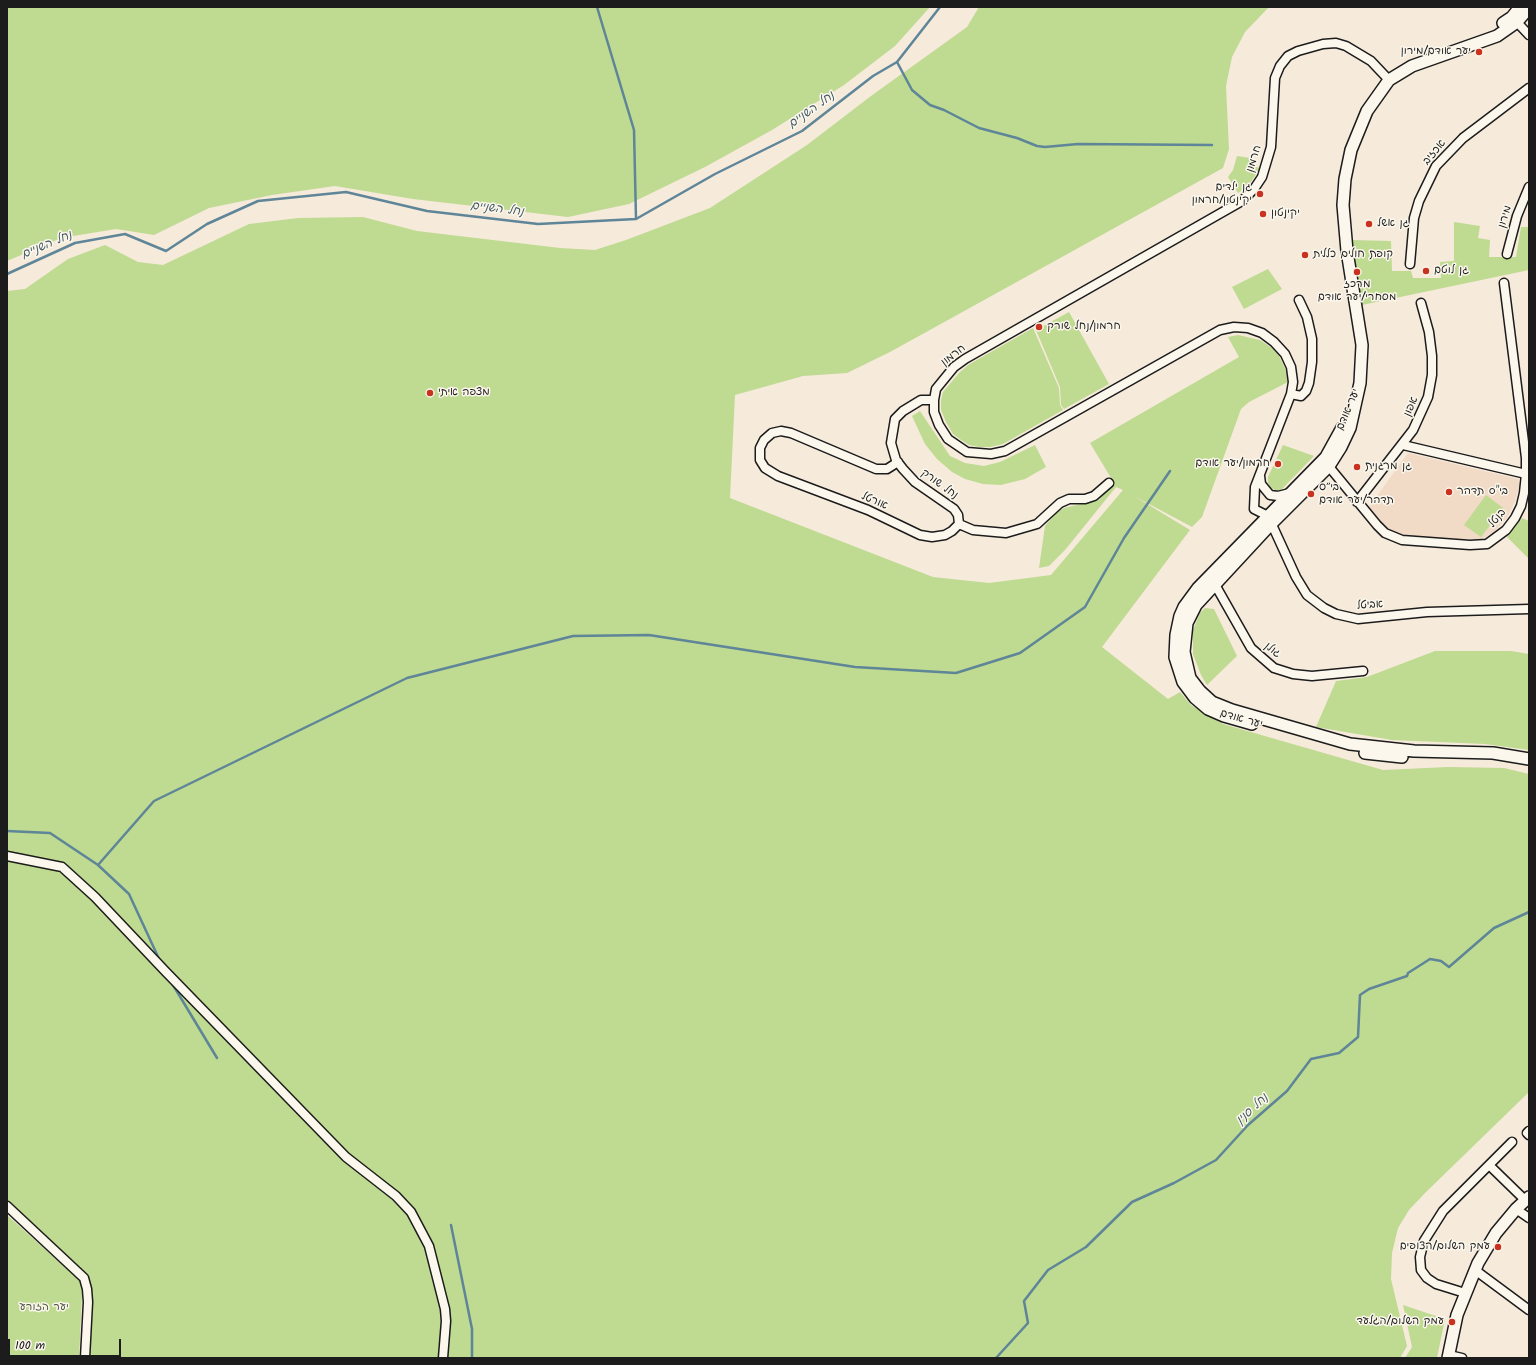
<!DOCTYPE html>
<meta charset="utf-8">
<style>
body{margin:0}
#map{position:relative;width:1536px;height:1365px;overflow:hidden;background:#f6eadb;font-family:Kalam,sans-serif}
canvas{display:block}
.frame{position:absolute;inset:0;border:8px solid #1c1c1c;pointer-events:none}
.scale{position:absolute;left:8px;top:1339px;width:113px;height:18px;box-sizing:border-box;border:2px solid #1c1c1c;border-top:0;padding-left:5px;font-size:12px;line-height:14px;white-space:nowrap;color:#1c1c1c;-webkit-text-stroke:3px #fbf7ec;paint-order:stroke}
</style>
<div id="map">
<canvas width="1536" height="1365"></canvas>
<div class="frame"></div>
<div class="scale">100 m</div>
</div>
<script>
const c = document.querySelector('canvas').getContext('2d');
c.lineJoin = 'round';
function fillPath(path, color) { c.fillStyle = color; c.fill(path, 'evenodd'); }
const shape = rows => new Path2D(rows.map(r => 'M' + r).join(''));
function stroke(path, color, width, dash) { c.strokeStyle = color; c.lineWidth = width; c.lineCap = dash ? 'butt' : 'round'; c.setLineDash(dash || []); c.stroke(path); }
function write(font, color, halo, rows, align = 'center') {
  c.font = font + ' Kalam,"Playpen Sans Hebrew",sans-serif'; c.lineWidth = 3; c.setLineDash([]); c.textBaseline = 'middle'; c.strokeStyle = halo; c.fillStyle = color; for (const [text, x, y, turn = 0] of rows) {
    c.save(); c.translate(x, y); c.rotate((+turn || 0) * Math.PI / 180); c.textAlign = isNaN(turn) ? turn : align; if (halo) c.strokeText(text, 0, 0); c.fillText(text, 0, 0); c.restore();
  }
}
fillPath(shape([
 [1408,453,1518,479,1520,484,1515,501,1507,518,1493,533,1480,540,1410,537,1394,532,1375,519,1369,511,1369,507]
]), '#f1dac6');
fillPath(shape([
 [7,7,930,7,895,46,844,85,772,130,705,167,629,204,568,217,413,199,335,186,272,195,209,208,154,235,116,229,61,238,7,261],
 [979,7,1269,7,1245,32,1232,57,1226,86,1229,149,1223,168,890,352,847,373,803,376,735,395,730,498,933,577,989,583,1051,575,1123,490,1116,487,1065,550,1049,566,1039,568,1045,526,1056,513,1064,508,1099,500,1114,483,1090,443,1239,357,1228,337,1238,335,1260,340,1272,348,1279,356,1285,368,1288,382,1249,402,1241,409,1202,517,1192,527,1134,496,1190,530,1102,647,1168,699,1180,692,1191,705,1223,724,1383,770,1448,767,1504,768,1529,774,1529,1092,1425,1193,1409,1210,1398,1228,1392,1253,1391,1279,1407,1346,1400,1358,90,1358,92,1308,90,1283,86,1273,40,1233,7,1201,7,291,25,289,68,259,105,245,138,262,163,265,249,224,298,218,363,217,417,231,560,248,595,250,626,240,710,208,807,145,871,96,967,27],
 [1237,156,1250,158,1249,165,1260,168,1248,186,1238,193,1228,177,1233,170],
 [1454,222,1480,226,1478,238,1490,240,1489,257,1516,257,1521,227,1529,227,1529,270,1362,305,1351,240,1391,241,1392,271,1411,271,1413,278,1441,278,1440,262,1454,261],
 [1268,269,1282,289,1244,309,1232,287],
 [1069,312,1109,384,1064,409,1061,405,1060,387,1036,330],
 [1033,328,1059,388,1060,405,1063,410,1003,444,990,447,979,447,969,445,961,440,953,434,946,422,941,410,941,400,943,392,959,373,968,365],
 [920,411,950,456,965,463,984,466,1000,462,1035,445,1046,467,1025,479,1001,485,983,484,965,479,952,472,937,459,925,444,912,416],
 [1283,445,1314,456,1282,489,1276,491,1271,488,1268,483,1268,477],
 [1486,495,1503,508,1481,537,1464,525],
 [1522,518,1529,521,1529,559,1507,537],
 [1205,608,1214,609,1237,656,1207,685,1201,675,1193,654,1193,630,1200,613],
 [1435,651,1511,651,1529,654,1529,750,1485,744,1392,740,1316,727,1336,681,1367,677],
 [7,1215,81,1282,82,1294,79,1358,7,1358],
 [1403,1305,1445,1319,1437,1358,1405,1358,1412,1347]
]), '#bfda91');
stroke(shape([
 [597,7,634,130,636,219],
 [897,62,912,90,930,105,944,110,979,128,1017,138,1037,146,1045,147,1078,144,1212,145],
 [7,274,75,243,125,234,166,251,207,224,258,201,346,192,427,211,538,224,636,219,715,174,802,131,873,76,897,62,940,7],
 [7,831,50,833,98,865,129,894,160,961],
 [98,865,154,801,407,678,573,636,649,635,855,667,956,673,1020,653,1085,607,1124,538,1170,471],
 [173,985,217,1058],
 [451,1225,472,1329,472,1358],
 [996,1358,1028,1323,1024,1301,1048,1270,1086,1247,1132,1202,1174,1183,1216,1160,1248,1125,1287,1091,1311,1059,1339,1053,1358,1037,1360,995,1369,989,1407,976,1408,973,1430,959,1441,961,1449,967,1494,928,1529,912]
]), '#5e8598', 2.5);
const street = shape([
 [1514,19,1529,35],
 [1389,80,1371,61,1346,46,1336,43,1323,44,1298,51,1288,56,1280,66,1275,78,1271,147,1262,177,1254,189,1242,201,965,359,954,367,936,389,934,400,934,412,939,425,948,439,967,452,991,454,1005,451,1220,330,1234,327,1248,328,1262,333,1274,342,1285,354,1291,367,1293,382,1291,394,1255,487,1254,509,1268,516,1296,577,1307,595,1324,608,1336,614,1358,619,1427,612,1529,609],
 [1507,254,1517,216,1529,187],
 [1410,264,1414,218,1419,201,1436,166,1463,138,1529,88],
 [1291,394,1301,396,1306,391,1309,383,1312,362,1312,339,1307,317,1299,300],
 [934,400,921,400,903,411,895,419,891,443,896,460,903,469,915,482,954,509,958,515,959,524],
 [1403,445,1526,474],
 [898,462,887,469,876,469,791,433,781,431,772,433,764,440,760,448,760,460,765,468,778,476,868,510,920,535,932,537,945,535,952,531,959,524],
 [1326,463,1377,525,1385,533,1402,540,1470,545,1487,544,1506,530,1515,518,1521,506,1524,493,1526,474,1526,458,1504,283],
 [1260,476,1261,484,1270,495,1278,496,1290,493],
 [1357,502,1413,430,1428,397,1432,375,1432,356,1429,332,1421,303],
 [959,524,973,530,1006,533,1037,524,1060,503,1069,499,1085,499,1094,496,1109,483],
 [1213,581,1251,648,1274,668,1293,674,1312,676,1363,671],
 [7,856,62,867,95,897,166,972,346,1157,396,1196,411,1212,429,1246,445,1309,446,1321,443,1358],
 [1529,1131,1527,1133,1529,1135],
 [1489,1165,1525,1200],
 [7,1206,84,1278,87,1289,88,1302,85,1358],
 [1516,1209,1529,1218],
 [1475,1270,1529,1310],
 [1465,1293,1436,1284,1427,1278,1421,1270,1420,1257,1424,1241,1443,1211,1512,1142],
 [1449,1355,1462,1358]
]);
const secondary = shape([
 [1529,8,1517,22,1497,36,1412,66,1389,80,1367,111,1351,150,1345,179,1343,205,1347,251,1362,345,1360,383,1350,428,1341,447,1329,466,1271,524,1196,605,1187,623,1184,652,1190,678,1200,691,1212,702,1232,710,1350,744,1414,751,1493,753,1529,759],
 [1503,23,1512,17,1520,7],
 [1252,724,1224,716,1208,709,1195,698,1183,682,1175,657,1176,635,1180,616,1184,607,1198,588,1326,457,1342,428],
 [1365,753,1402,757],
 [1448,1358,1457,1315,1478,1263,1496,1233,1516,1209,1529,1197]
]);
stroke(street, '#1c1c1c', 11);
stroke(secondary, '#1c1c1c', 14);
stroke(street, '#fbf7ec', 8);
stroke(secondary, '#fbf7ec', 11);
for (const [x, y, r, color] of [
 [1479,52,4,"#c8321e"],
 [1260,194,4,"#c8321e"],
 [1263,214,4,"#c8321e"],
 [1369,224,4,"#c8321e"],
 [1305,255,4,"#c8321e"],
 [1426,271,4,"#c8321e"],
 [1357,272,4,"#c8321e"],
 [1039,327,4,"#c8321e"],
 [430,393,4,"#c8321e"],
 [1278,464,4,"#c8321e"],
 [1357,467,4,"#c8321e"],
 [1449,492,4,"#c8321e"],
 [1311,494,4,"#c8321e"],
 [1498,1247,4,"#c8321e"],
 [1452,1322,4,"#c8321e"]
]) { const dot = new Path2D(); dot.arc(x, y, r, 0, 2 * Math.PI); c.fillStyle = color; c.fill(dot); stroke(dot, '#fbf7ec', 1.5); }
write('11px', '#1c1c1c', '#fbf7ec', [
 ["יער אודם/מירון",1471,52,"right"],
 ["גן ילדים",1252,188,"right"],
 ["יקינטון/חרמון",1252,201,"right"],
 ["יקינטון",1271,214],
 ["גן אשל",1377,224],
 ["קופת חולים כללית",1313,255],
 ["גן לוטם",1434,271],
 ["מרכז",1357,285,"center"],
 ["מסחרי/יער אודם",1357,298,"center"],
 ["חרמון/נחל שורק",1047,327],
 ["מצפה איתי",438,393],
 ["חרמון/יער אודם",1270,464,"right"],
 ["גן מרגנית",1365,467],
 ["בי״ס",1319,488],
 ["תדהר/יער אודם",1319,501],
 ["בי\"ס תדהר",1457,492],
 ["עמק השלום/הצופים",1490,1247,"right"],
 ["עמק השלום/הגלעד",1444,1322,"right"]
], 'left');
write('11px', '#1c1c1c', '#fbf7ec', [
 ["אכזיב",1435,153,-50],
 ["חרמון",1255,159,-73],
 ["מירון",1506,217,-73],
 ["חרמון",954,356,-38],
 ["אפון",1412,407,-66],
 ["יער אודם",1349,410,-67],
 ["נחל שורק",939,485,36],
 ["אורטל",874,502,23],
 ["בנטל",1498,519,-50],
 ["אביטל",1370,606,-4],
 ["גולן",1272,651,38],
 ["יער אודם",1241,720,16]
]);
write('11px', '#4d553f', '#fbf7ec', [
 ["יער הזורע",44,1308]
]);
write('italic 12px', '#425964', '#fbf7ec', [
 ["נחל השניים",812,111,-36],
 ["נחל השניים",497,210,7],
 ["נחל השניים",47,246,-23],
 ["נחל סנין",1253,1110,-43]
]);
</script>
